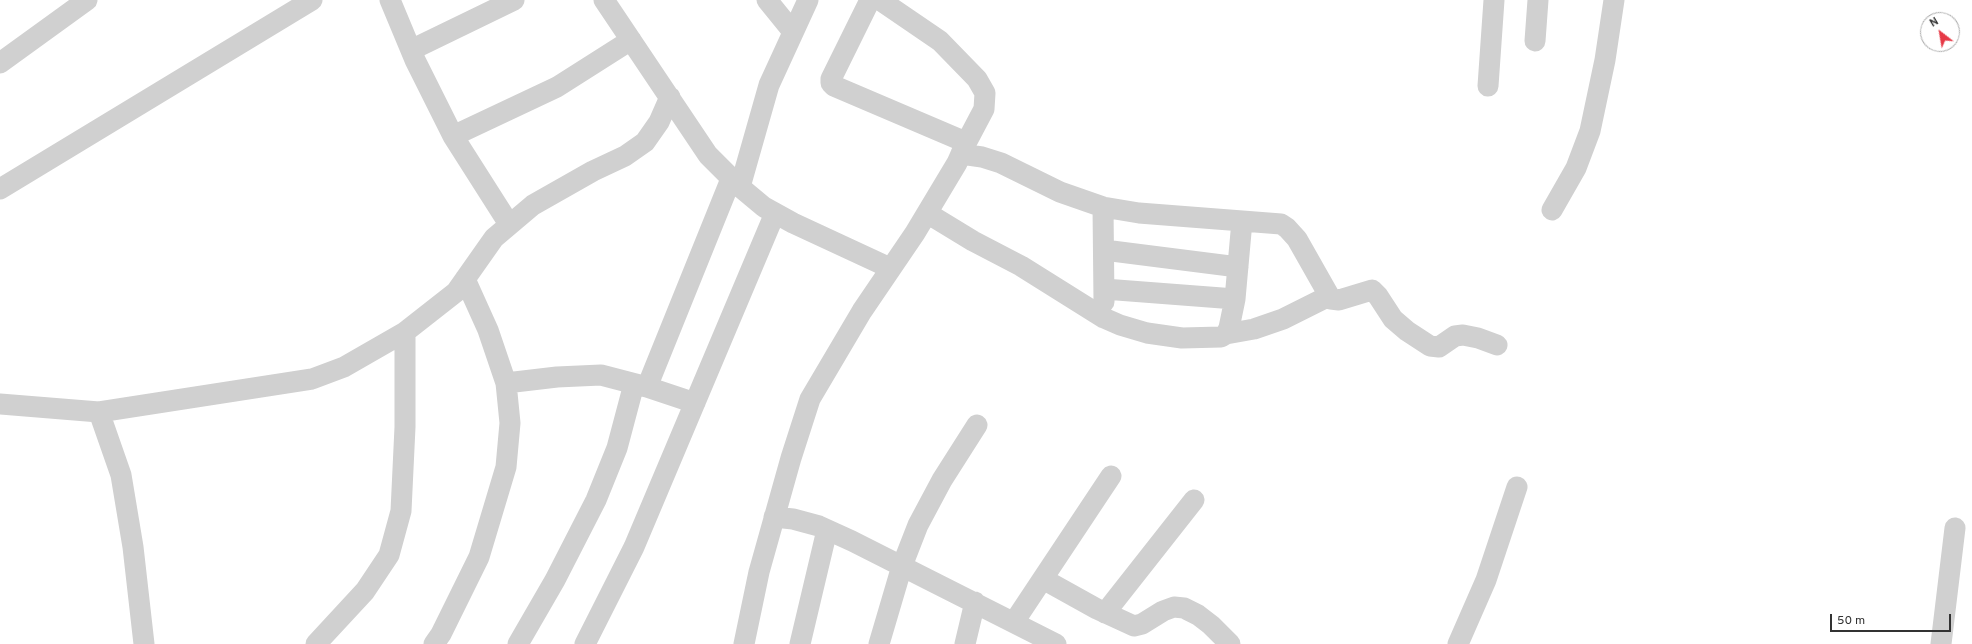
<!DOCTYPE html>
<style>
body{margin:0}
#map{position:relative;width:1972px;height:644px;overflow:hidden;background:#fff;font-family:Overpass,sans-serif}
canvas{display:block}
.north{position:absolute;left:1920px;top:12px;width:40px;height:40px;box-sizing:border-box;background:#fff;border:1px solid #adadad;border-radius:50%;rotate:329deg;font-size:11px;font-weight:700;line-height:16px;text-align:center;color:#333}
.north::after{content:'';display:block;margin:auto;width:14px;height:18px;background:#e63946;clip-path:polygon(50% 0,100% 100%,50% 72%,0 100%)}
.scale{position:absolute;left:1830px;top:614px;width:121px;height:18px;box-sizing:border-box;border:2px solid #333;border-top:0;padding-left:5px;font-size:12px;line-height:14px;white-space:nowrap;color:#333;-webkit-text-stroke:3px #fff;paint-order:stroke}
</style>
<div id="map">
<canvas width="1972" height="644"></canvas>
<div class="north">N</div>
<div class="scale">50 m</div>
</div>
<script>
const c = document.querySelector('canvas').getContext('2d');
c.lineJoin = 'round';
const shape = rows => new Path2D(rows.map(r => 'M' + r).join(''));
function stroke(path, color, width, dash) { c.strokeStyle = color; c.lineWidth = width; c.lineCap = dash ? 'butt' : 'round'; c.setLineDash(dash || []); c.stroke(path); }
stroke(shape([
 [390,0,415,60,453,136,509,224],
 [604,0,708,155,740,187,764,207,793,223,890,268],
 [767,0,793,32],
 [880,0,940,41,977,79,985,93,984,109,965,145],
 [1535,41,1538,0],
 [411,50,514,0],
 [0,63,87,0],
 [1488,86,1494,0],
 [453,136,557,87,631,40],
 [961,154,982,157,1001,163,1060,192,1103,207,1139,213,1281,224,1287,228,1297,239,1331,299,1339,300,1372,290,1378,296,1393,319,1407,331,1430,346,1439,347,1455,336,1463,335,1478,338,1497,345],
 [740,187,769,85,808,0],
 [0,189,312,0],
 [1103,207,1104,302],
 [1552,210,1576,168,1590,131,1605,60,1614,0],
 [927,213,973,241,1021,266,1104,318,1120,325,1147,333,1182,338,1221,337,1226,334,1229,328,1235,299,1242,221],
 [1104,250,1238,267],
 [1104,289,1235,299],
 [1226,334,1254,329,1283,319,1329,296],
 [506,383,557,377,601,375,647,387,695,403],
 [647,387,731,179],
 [0,404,99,412,312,379,344,367,405,332,456,292,494,238,533,205,593,171,625,156,645,142,659,122,670,97],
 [99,412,121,475,133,547,144,644],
 [774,517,793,519,819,526,852,541,1056,644],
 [1043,579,1097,609,1134,626,1142,624,1163,611,1174,607,1184,608,1198,615,1211,625,1230,644],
 [1105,613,1194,500],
 [1014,622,1111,476],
 [316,644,365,591,389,555,401,511,405,427,405,332],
 [434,644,441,634,479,557,506,467,510,423,506,383,488,330,465,279],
 [518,644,555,580,596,500,617,448,634,384],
 [585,644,634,547,775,213],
 [744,644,759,572,791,458,810,399,862,311,915,233,957,163,965,145,963,141,834,86,831,83,831,79,870,0],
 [800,644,827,530],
 [879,644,902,566,918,525,942,480,977,425],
 [965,644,975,602],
 [1458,644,1486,580,1517,487],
 [1941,644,1955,528]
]), '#d0d0d0', 21);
</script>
